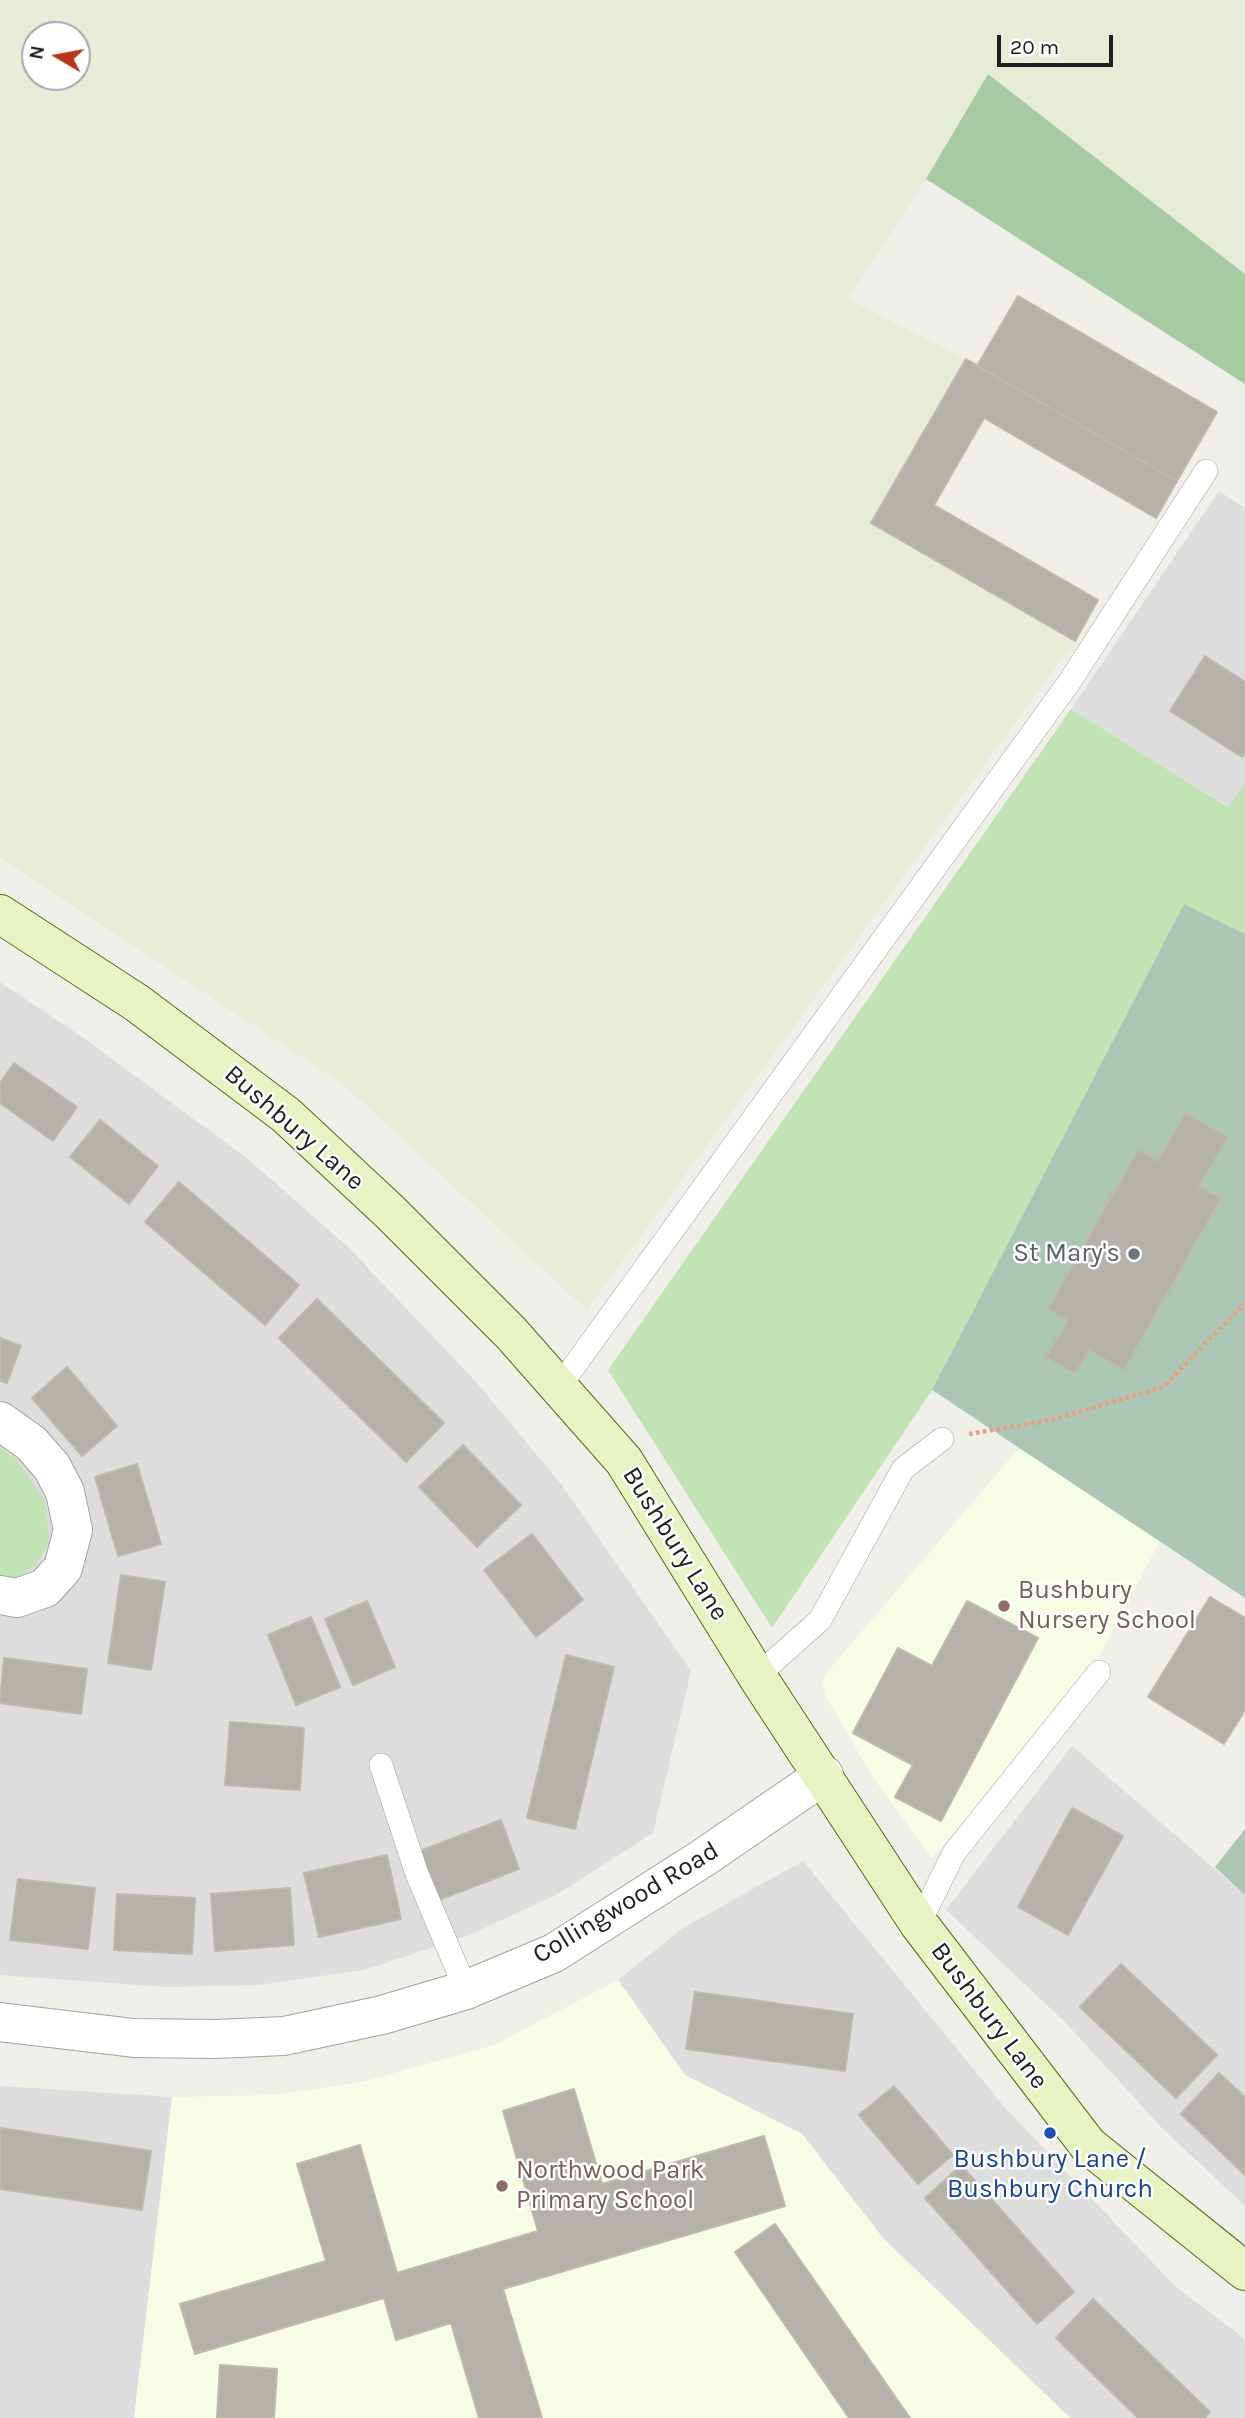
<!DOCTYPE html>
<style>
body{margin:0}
#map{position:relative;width:1245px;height:2418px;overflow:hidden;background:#efeee8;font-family:Karla,sans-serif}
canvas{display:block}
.north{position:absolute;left:21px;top:21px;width:70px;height:70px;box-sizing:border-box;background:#fff;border:2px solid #a6a6a6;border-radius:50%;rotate:280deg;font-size:19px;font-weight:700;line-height:28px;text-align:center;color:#202020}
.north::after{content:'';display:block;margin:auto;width:24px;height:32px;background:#b93517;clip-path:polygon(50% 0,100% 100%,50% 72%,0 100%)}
.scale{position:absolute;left:997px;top:35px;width:116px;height:32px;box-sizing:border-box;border:4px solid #202020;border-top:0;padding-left:9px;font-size:21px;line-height:24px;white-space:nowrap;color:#202020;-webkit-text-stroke:5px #fff;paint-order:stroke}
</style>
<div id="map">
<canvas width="1245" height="2418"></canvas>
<div class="north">N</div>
<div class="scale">20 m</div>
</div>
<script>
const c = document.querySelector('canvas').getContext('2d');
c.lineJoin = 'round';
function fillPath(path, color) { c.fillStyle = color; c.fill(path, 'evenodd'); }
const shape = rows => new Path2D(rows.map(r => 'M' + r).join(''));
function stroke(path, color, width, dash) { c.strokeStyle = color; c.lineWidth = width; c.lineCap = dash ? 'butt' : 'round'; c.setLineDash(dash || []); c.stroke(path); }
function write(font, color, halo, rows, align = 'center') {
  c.font = font + ' Karla,sans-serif'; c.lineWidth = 5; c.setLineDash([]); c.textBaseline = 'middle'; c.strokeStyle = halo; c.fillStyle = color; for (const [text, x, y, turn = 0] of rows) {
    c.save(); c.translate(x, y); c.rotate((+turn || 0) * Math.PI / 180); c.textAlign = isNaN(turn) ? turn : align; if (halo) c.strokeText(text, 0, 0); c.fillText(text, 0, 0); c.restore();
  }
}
fillPath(shape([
 [1219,491,1245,508,1245,783,1229,807,1071,709],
 [0,982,81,1036,248,1159,348,1247,477,1383,561,1484,691,1671,653,1833,556,1895,467,1936,364,1970,259,1985,167,1987,0,1975],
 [1072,1746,1245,1895,1245,2206,1161,2127,1065,2022,946,1910],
 [803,1861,1007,2110,1176,2287,1245,2339,1245,2418,1070,2418,883,2238,802,2134,685,2075,618,1980,683,1928],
 [0,2086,172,2097,134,2418,0,2418]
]), '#dedddd');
fillPath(shape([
 [1019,1448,1160,1541,1087,1679,932,1858,874,1779,825,1695,823,1682,827,1672],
 [618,1980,685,2075,802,2134,883,2238,1070,2418,134,2418,172,2097,275,2095,362,2082,494,2045]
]), '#f7fce4');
fillPath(shape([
 [0,0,1245,0,1245,274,988,74,926,179,848,299,966,359,871,523,1075,641,587,1310,345,1086,0,857],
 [35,35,77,35,77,77,35,77]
]), '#e6ecd5');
fillPath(shape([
 [1071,709,1228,807,1245,783,1245,934,1184,905,932,1390,772,1628,608,1370],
 [0,1447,15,1458,45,1500,50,1542,36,1565,16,1579,0,1578]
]), '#c2e3b4');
fillPath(shape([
 [988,74,1245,274,1245,384,926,179]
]), '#a6caa1');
fillPath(shape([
 [1184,904,1245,934,1245,1598,932,1390],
 [1245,1829,1245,1895,1215,1867]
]), '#abc6b4');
const building = shape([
 [1018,296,1217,412,1177,481,977,366,1018,296],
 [966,359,1177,481,1156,518,984,418,934,505,1098,600,1075,641,871,523,966,359],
 [1205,656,1245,682,1245,753,1242,757,1170,711,1205,656],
 [14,1063,77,1107,53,1141,0,1103,0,1083,14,1063],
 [1185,1113,1228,1137,1199,1186,1221,1198,1124,1370,1089,1350,1075,1374,1046,1357,1068,1320,1048,1309,1138,1150,1158,1161,1185,1113],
 [100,1120,158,1166,129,1204,70,1157,100,1120],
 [179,1182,299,1285,265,1325,145,1222,179,1182],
 [317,1299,444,1423,406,1462,279,1338,317,1299],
 [0,1338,21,1346,7,1383,0,1381,0,1338],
 [67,1367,117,1426,82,1456,32,1398,67,1367],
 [463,1445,521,1505,477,1547,419,1487,463,1445],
 [137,1464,161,1544,118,1556,95,1477,137,1464],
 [532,1534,583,1600,536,1637,484,1570,532,1534],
 [121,1575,165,1582,151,1670,108,1663,121,1575],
 [1210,1597,1245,1618,1245,1710,1224,1744,1148,1697,1210,1597],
 [367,1601,395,1667,353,1685,325,1619,367,1601],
 [967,1601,1038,1638,941,1821,895,1797,913,1765,853,1733,898,1648,932,1666,967,1601],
 [311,1617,340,1687,296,1705,268,1635,311,1617],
 [566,1655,614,1667,575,1829,527,1818,566,1655],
 [4,1658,87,1669,81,1714,0,1703,4,1658],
 [230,1722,304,1728,300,1790,225,1785,230,1722],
 [1072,1808,1123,1836,1068,1935,1018,1907,1072,1808],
 [501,1820,519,1869,436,1901,417,1852,501,1820],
 [387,1855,401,1919,319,1937,304,1873,387,1855],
 [18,1879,95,1888,88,1949,10,1940,18,1879],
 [290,1888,294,1945,215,1951,211,1894,290,1888],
 [117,1894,195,1898,192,1954,114,1950,117,1894],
 [1121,1964,1217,2055,1176,2098,1080,2007,1121,1964],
 [695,1992,853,2014,845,2071,686,2049,695,1992],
 [1219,2073,1245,2097,1245,2175,1181,2114,1219,2073],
 [894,2086,953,2155,918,2184,859,2115,894,2086],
 [574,2089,602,2184,764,2136,785,2206,503,2289,542,2418,479,2418,451,2323,396,2340,384,2298,195,2354,180,2304,326,2261,297,2164,360,2145,397,2273,538,2231,503,2111,574,2089],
 [0,2128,151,2151,142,2210,0,2189,0,2128],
 [961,2165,1074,2292,1037,2324,925,2198,961,2165],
 [775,2224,910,2418,849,2418,735,2252,775,2224],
 [1093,2299,1210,2412,1205,2418,1138,2418,1056,2338,1093,2299],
 [220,2365,277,2369,274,2418,217,2418,220,2365]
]);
fillPath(building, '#b4b1aa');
stroke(building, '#bfb8ab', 2);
const lane = shape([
 [559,1387,1068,684,1206,471],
 [757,1676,820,1620,903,1469,942,1439],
 [381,1765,417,1874,466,1990],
 [919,1924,954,1853,1099,1672]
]);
const street = shape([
 [0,1421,31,1443,52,1467,65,1492,73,1530,63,1568,45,1588,17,1598,0,1595],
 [0,2022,134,2038,215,2039,284,2036,382,2015,466,1990,554,1953,703,1858,824,1775]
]);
const secondary = shape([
 [0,914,137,1003,286,1115,390,1212,511,1333,624,1461,757,1676,919,1924,1088,2145,1245,2271]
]);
stroke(lane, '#a1a1a1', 24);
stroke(street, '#a1a1a1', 40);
stroke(secondary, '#526c12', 40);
stroke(shape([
 [969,1434,1051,1420,1163,1387,1245,1303]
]), '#ea9d7e', 4.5, [3.5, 3.5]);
stroke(lane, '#fff', 23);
stroke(street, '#fff', 38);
stroke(secondary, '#e7f3c2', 38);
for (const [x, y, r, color] of [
 [1134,1254,7,"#6b7280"],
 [1004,1606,7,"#8d6e63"],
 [1050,2133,7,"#1a4fb4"],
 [502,2186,7,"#8d6e63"]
]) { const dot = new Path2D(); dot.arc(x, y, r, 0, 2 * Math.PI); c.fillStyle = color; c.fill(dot); stroke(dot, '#fff', 2.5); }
write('26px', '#202020', '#fff', [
 ["Bushbury Lane",294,1128,41],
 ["Bushbury Lane",675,1544,58],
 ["Collingwood Road",626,1903,-31],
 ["Bushbury Lane",989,2016,53]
]);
write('26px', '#5b616d', '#fff', [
 ["St Mary's",1120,1254]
], 'right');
write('26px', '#785e54', '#fff', [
 ["Bushbury",1018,1591],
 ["Nursery School",1018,1621],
 ["Northwood Park",516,2171],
 ["Primary School",516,2201]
], 'left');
write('26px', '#164399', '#fff', [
 ["Bushbury Lane /",1050,2160],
 ["Bushbury Church",1050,2190]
]);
</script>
